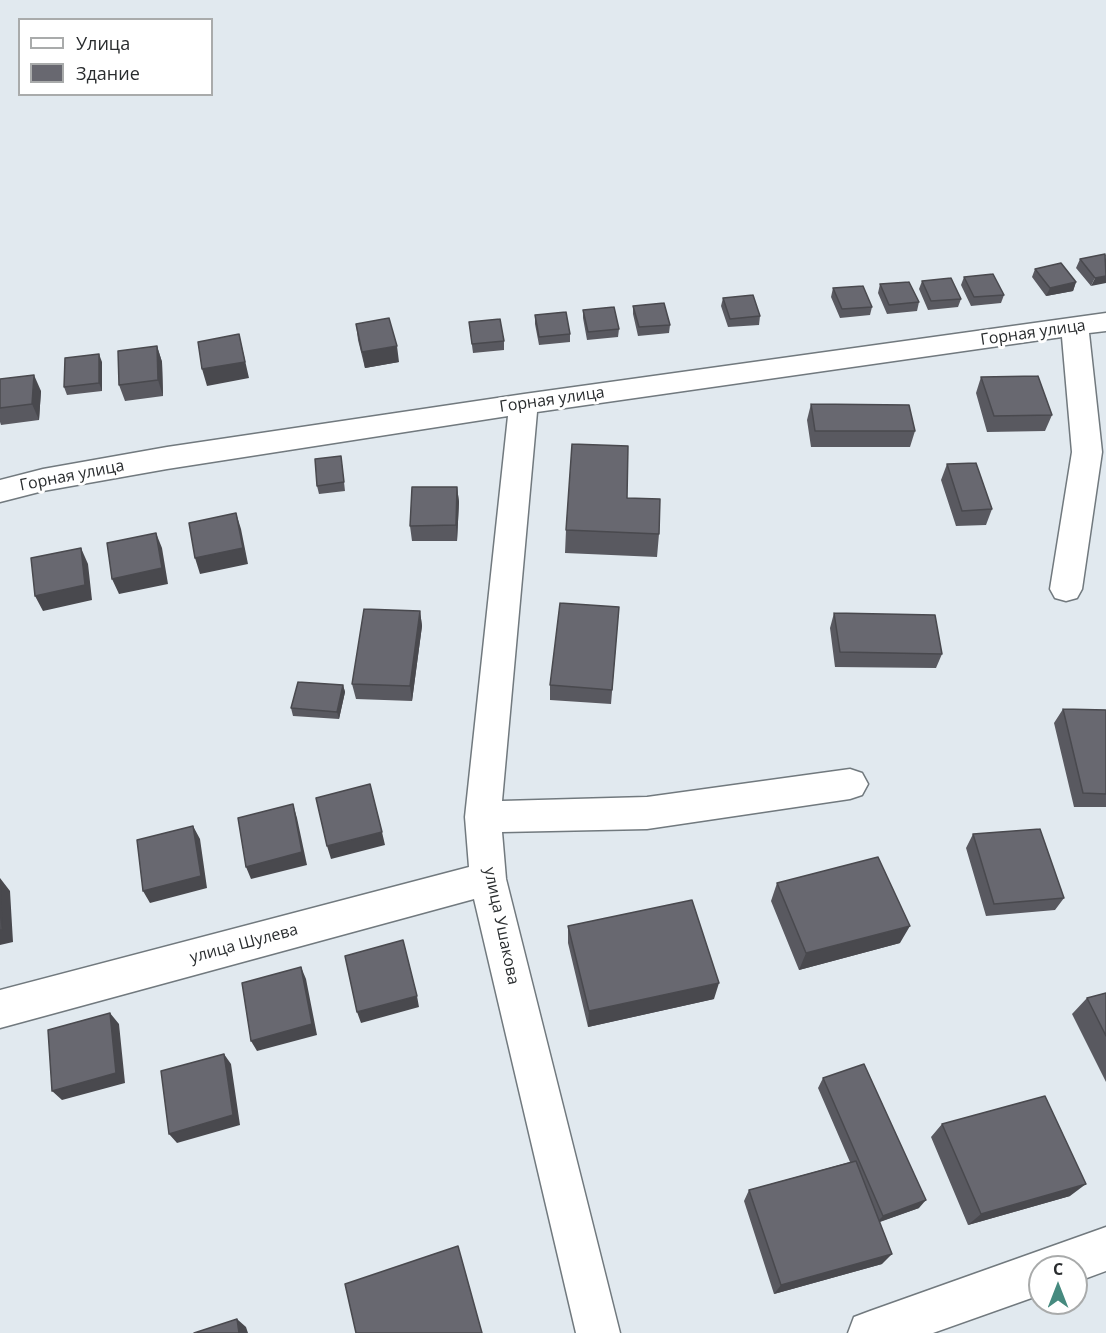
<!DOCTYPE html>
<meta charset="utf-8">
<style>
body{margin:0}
#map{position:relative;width:1106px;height:1333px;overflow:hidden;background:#e1e9ef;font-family:"Open Sans",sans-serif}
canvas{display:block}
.legend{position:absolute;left:18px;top:18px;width:195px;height:78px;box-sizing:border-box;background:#fff;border:2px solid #a9abab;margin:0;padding:8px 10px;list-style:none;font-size:18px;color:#292c2e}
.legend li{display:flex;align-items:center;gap:12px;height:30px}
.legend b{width:30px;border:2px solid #a9abab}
.north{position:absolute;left:1028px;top:1255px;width:60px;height:60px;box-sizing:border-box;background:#fff;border:2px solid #a9abab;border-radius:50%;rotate:0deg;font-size:16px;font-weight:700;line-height:24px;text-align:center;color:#292c2e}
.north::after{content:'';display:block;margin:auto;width:21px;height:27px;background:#468a7f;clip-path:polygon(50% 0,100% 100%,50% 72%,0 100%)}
</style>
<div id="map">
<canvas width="1106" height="1333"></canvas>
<ul class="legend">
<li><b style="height:8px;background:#fff"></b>Улица</li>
<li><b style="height:16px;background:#686870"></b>Здание</li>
</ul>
<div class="north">С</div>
</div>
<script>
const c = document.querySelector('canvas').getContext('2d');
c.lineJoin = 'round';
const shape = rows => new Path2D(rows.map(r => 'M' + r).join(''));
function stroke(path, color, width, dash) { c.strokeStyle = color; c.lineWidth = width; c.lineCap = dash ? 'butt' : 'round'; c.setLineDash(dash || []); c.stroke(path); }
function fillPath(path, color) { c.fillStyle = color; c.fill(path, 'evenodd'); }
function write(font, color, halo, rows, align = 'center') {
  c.font = font + ' "Open Sans",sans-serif'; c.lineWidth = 6; c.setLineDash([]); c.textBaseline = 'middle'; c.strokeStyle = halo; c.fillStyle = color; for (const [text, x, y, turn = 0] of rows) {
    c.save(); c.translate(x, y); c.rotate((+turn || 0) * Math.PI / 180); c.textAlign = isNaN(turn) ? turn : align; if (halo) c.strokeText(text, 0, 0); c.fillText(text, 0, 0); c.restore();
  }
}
const minor = shape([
 [1106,313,1106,331,1089,333,1102,452,1082,589,1077,598,1066,601,1055,598,1050,589,1072,452,1062,337,537,412,502,801,647,797,850,769,862,773,868,784,862,795,850,799,647,829,502,832,506,879,620,1333,576,1333,474,899,0,1028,0,990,469,867,465,817,508,416,167,469,43,491,0,502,0,480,43,469,167,447,524,394,1106,313],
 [1106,1227,1106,1271,1076,1282,1076,1267,1040,1267,1040,1295,933,1333,848,1333,854,1317,870,1311,1106,1227]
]);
stroke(minor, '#71797e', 3);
fillPath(minor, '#fff');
fillPath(shape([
 [1106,255,1091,286,1076,268,1080,259],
 [1035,269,1076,282,1073,291,1046,296,1032,277],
 [964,277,1004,295,1001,303,971,306,961,285],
 [922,281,961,299,958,307,928,310,919,289],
 [880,284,919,302,917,311,887,314,878,293],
 [833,288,872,307,870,315,840,318,831,297],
 [723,298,760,316,759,325,728,327,721,306],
 [633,306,670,325,669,333,638,336,633,314],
 [583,310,619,329,618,337,587,340,583,318],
 [535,315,570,334,570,342,539,345,535,324],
 [469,322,504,341,504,350,473,353],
 [356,324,399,362,365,368,358,340],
 [157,346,162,362,163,396,125,401,119,385],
 [102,362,102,391,67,395,64,387],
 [981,377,1052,415,1045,431,987,432,976,393],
 [0,379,41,391,39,420,1,425,0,422],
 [811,404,915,431,910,447,811,447,807,420],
 [342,464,345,491,319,494,317,486],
 [947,464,992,509,986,525,956,526,941,480],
 [457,487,459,502,457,541,412,541,410,526],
 [627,498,659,534,657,557,565,553,566,530],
 [619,607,611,704,550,700,550,685],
 [420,611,422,626,412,701,356,699,352,684],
 [834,613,942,654,936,668,835,667,830,628],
 [343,685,345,692,339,719,293,716,291,708],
 [1063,709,1106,710,1106,807,1074,807,1054,723],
 [973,834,1064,898,1055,910,986,916,966,848],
 [777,883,900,943,799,970,771,901],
 [568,926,714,999,588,1027,568,943],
 [1106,993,1106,1082,1072,1014,1087,998],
 [823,1078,919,1208,880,1222,882,1264,774,1294,744,1201,749,1190,850,1162,818,1088],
 [942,1124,1070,1196,968,1225,931,1137]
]), '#595960');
fillPath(shape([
 [1106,276,1106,283,1091,286,1095,278],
 [1076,282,1073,291,1046,296,1050,288],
 [239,334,249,378,207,386,202,369],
 [157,346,162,362,163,396,158,380],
 [397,346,399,362,365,368,362,352],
 [99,354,102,362,102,391,99,383],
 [34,375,41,391,39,420,32,404],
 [457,487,459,502,457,541,456,525],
 [236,513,241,529,248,564,200,574,195,558],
 [156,533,162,548,168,584,119,594,112,579],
 [81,548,88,564,92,600,43,611,35,596],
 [420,611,422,626,412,701,410,686],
 [343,685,345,692,339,719,337,712],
 [293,804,297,818,307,865,251,879,246,867],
 [193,826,200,839,207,888,150,903,143,891],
 [382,832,385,845,331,859,327,846],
 [0,878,10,891,13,942,0,945],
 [910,926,900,943,799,970,806,953],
 [301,967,306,979,317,1035,257,1051,251,1041],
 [719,983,714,999,588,1027,589,1011],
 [417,996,419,1007,361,1023,357,1012],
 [110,1013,119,1024,125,1083,62,1100,52,1091],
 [224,1054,231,1064,240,1125,177,1143,169,1134],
 [1086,1184,1070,1196,968,1225,981,1214],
 [926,1200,919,1208,876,1223,883,1216],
 [892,1254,882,1264,774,1294,781,1285],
 [237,1319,246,1327,248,1333,239,1333]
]), '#49494e');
const building = shape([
 [1105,254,1106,276,1095,278,1080,259,1105,254],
 [1061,263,1076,282,1050,288,1035,269,1061,263],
 [993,274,1004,295,974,297,964,277,993,274],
 [951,278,961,299,931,301,922,281,951,278],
 [909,282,919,302,889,305,880,284,909,282],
 [863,286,872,307,842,309,833,288,863,286],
 [753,295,760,316,730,319,723,298,753,295],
 [664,303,670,325,639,327,633,306,664,303],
 [614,307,619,329,588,332,583,310,614,307],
 [566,312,570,334,539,337,535,315,566,312],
 [389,318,397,346,362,352,356,324,389,318],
 [500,319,504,341,472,344,469,322,500,319],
 [239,334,245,362,202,369,198,342,239,334],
 [157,346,158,380,119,385,118,351,157,346],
 [99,354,99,383,64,387,65,358,99,354],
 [34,375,32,404,0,408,0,379,34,375],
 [1038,376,1052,415,994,416,981,377,1038,376],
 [811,404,909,405,915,431,815,431,811,404],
 [572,444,628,446,627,498,660,499,659,534,566,530,572,444],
 [341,456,344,482,317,486,315,459,341,456],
 [976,463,992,509,962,511,947,464,976,463],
 [412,487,457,487,456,525,410,526,412,487],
 [236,513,243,548,195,558,189,523,236,513],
 [156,533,162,568,112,579,107,543,156,533],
 [81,548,85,585,35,596,31,558,81,548],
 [560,603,619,607,612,690,550,685,560,603],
 [364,609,420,611,410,686,352,684,364,609],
 [834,613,935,615,942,654,840,652,834,613],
 [298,682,343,685,337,712,291,708,298,682],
 [1063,709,1106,710,1106,794,1083,793,1063,709],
 [370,784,382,832,327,846,316,798,370,784],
 [293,804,302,852,246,867,238,818,293,804],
 [193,826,201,876,143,891,137,840,193,826],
 [1040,829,1064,898,994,904,973,834,1040,829],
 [878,857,910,926,806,953,777,883,878,857],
 [0,880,2,930,0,930,0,880],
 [692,900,719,983,589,1011,568,926,692,900],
 [403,940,417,996,357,1012,345,956,403,940],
 [301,967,312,1024,251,1041,242,983,301,967],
 [1106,993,1106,1036,1087,998,1106,993],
 [110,1013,116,1073,52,1091,48,1030,110,1013],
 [224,1054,233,1115,169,1134,161,1071,224,1054],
 [864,1064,926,1200,883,1216,823,1078,864,1064],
 [1045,1096,1086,1184,981,1214,942,1124,1045,1096],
 [856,1161,892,1254,781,1285,749,1190,856,1161],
 [458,1246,482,1333,356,1333,345,1284,458,1246],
 [237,1319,239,1333,194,1333,237,1319]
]);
fillPath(building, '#686870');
stroke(building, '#49494e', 1.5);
write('16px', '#292c2e', '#fff', [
 ["Горная улица",1033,333,-8],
 ["Горная улица",552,400,-8],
 ["Горная улица",72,476,-11],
 ["улица Ушакова",501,926,78],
 ["улица Шулева",244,944,-15]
]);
</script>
